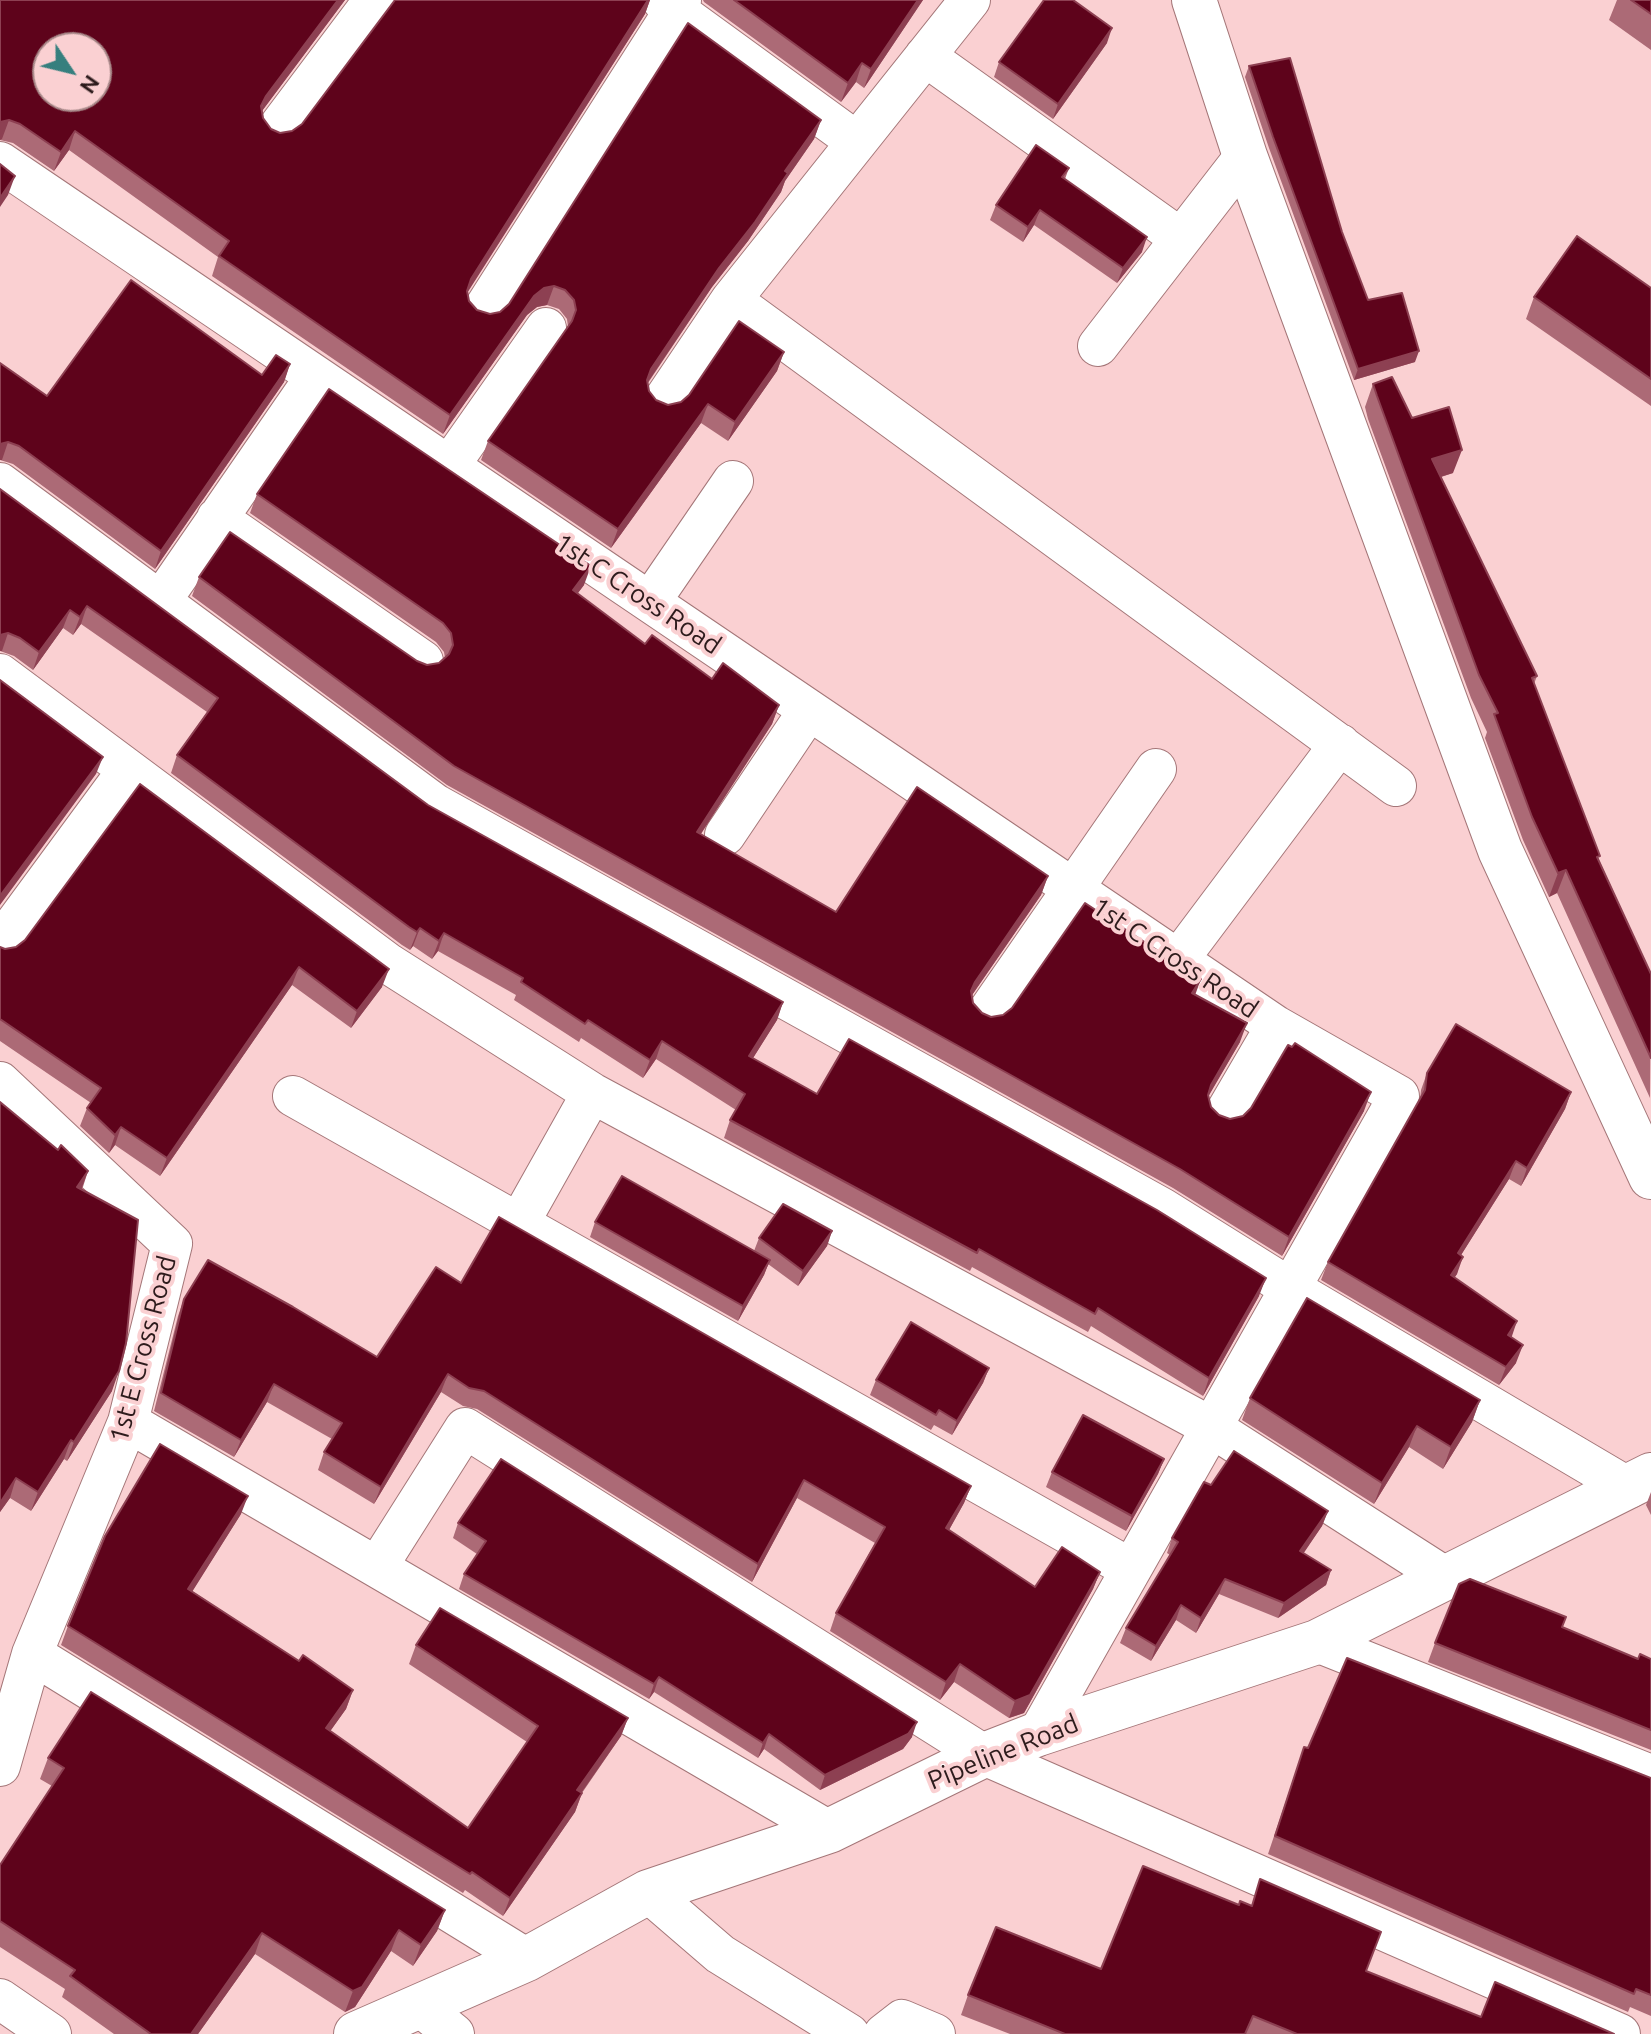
<!DOCTYPE html>
<style>
body{margin:0}
#map{position:relative;width:1651px;height:2034px;overflow:hidden;background:#fad0d2;font-family:Ubuntu,sans-serif}
canvas{display:block}
.north{position:absolute;left:32px;top:32px;width:80px;height:80px;box-sizing:border-box;background:#fad0d2;border:2px solid #a88889;border-radius:50%;rotate:125deg;font-size:22px;font-weight:700;line-height:32px;text-align:center;color:#2d1b1c}
.north::after{content:'';display:block;margin:auto;width:28px;height:36px;background:#367f7e;clip-path:polygon(50% 0,100% 100%,50% 72%,0 100%)}
</style>
<div id="map">
<canvas width="1651" height="2034"></canvas>
<div class="north">N</div>
</div>
<script>
const c = document.querySelector('canvas').getContext('2d');
c.lineJoin = 'round';
const shape = rows => new Path2D(rows.map(r => 'M' + r).join(''));
function stroke(path, color, width, dash) { c.strokeStyle = color; c.lineWidth = width; c.lineCap = dash ? 'butt' : 'round'; c.setLineDash(dash || []); c.stroke(path); }
function fillPath(path, color) { c.fillStyle = color; c.fill(path, 'evenodd'); }
function write(font, color, halo, rows, align = 'center') {
  c.font = font + ' Ubuntu,sans-serif'; c.lineWidth = 8; c.setLineDash([]); c.textBaseline = 'middle'; c.strokeStyle = halo; c.fillStyle = color; for (const [text, x, y, turn = 0] of rows) {
    c.save(); c.translate(x, y); c.rotate((+turn || 0) * Math.PI / 180); c.textAlign = isNaN(turn) ? turn : align; if (halo) c.strokeText(text, 0, 0); c.fillText(text, 0, 0); c.restore();
  }
}
const minor = shape([
 [662,0,857,142],
 [925,56,1180,238],
 [277,129,374,0],
 [0,162,1276,1026,1399,1096,1038,1734],
 [731,300,1396,786],
 [483,310,681,0],
 [1098,346,1245,156],
 [663,401,731,300,970,0],
 [449,466,546,328],
 [0,483,435,804,1162,1208,1290,1288,1629,1488],
 [217,518,423,661],
 [160,602,316,376],
 [650,602,733,481],
 [0,674,389,964,592,1093,1211,1427,1445,1577],
 [725,835,809,710],
 [0,944,128,770],
 [1178,960,1340,744],
 [987,1013,1156,769],
 [0,1082,172,1244,128,1422,32,1654,0,1766],
 [293,1096,1131,1569],
 [1224,1115,1276,1026],
 [519,1223,592,1093],
 [128,1422,829,1831],
 [377,1567,465,1428,984,1755,1620,2034],
 [1317,1642,1651,1775],
 [32,1654,527,1959],
 [648,1892,720,1954,849,2034],
 [0,1999,51,2034],
 [421,2007,454,2034],
 [884,2034,902,2020,935,2034]
]);
const tertiary = shape([
 [1194,0,1245,156,1500,850,1651,1177],
 [356,2034,527,1959,648,1892,829,1831,984,1755,1038,1734,1317,1642,1651,1475]
]);
stroke(minor, '#a47678', 42);
stroke(tertiary, '#a47678', 46);
stroke(minor, '#fff', 40);
stroke(tertiary, '#fff', 44);
fillPath(shape([
 [0,0,345,0,262,111,263,118,271,129,280,133,292,131,302,124,395,0,650,0,645,14,467,292,469,301,477,310,490,314,500,312,821,120,814,139,785,181,781,192,748,241,712,287,648,383,649,391,656,400,668,405,681,402,784,352,777,371,728,441,701,423,611,548,481,460,488,441,568,327,567,319,559,309,547,305,537,307,527,315,443,434,212,276,218,257,69,150,54,171,13,143,0,140],
 [703,0,923,0,864,88,856,82,841,102,704,2],
 [1617,0,1651,0,1651,50,1609,20],
 [1107,43,1053,119,994,77,999,62],
 [1249,66,1342,232,1368,300,1415,362,1354,380,1269,148,1245,77],
 [1069,168,1065,179,1142,252,1117,283,1034,225,1023,242,990,220,996,205],
 [1651,288,1651,406,1526,319,1534,297],
 [0,363,47,396,262,375,290,364,284,382,155,569,13,464,0,460],
 [1373,384,1412,418,1453,473,1441,477,1537,676,1534,684,1599,860,1651,974,1650,1098,1557,893,1549,897,1523,840,1485,738,1487,732,1471,698,1368,419,1365,407],
 [0,489,428,805,783,1002,777,1020,753,1058,817,1094,1259,1296,1203,1396,1091,1326,1088,1332,972,1267,970,1271,724,1138,730,1120,736,1110,656,1059,643,1078,581,1038,579,1042,514,1000,516,995,438,951,432,959,413,946,410,950,402,945,171,773,177,755,207,712,81,624,73,635,63,628,33,670,14,656,0,651],
 [257,494,584,585,577,594,645,644,712,679,779,705,772,724,700,834,836,912,1048,876,1041,895,972,995,973,1003,982,1013,991,1017,1195,995,1240,1042,1208,1096,1211,1107,1219,1115,1230,1119,1364,1111,1282,1256,1173,1188,447,785,192,596,199,577,427,665,439,663,445,658,444,652,436,642,250,513],
 [140,784,382,987,351,1028,292,985,160,1176,115,1145,109,1153,80,1126,87,1108,91,1103,0,1041,0,947,5,949,16,947,25,940],
 [1427,1073,1571,1092,1565,1109,1521,1186,1509,1179,1461,1255,1457,1274,1454,1278,1511,1337,1516,1363,1499,1385,1321,1280,1328,1262,1420,1100,1421,1090],
 [0,1102,58,1150,88,1171,82,1190,112,1391,67,1461,64,1459,31,1511,10,1498,0,1512],
 [595,1222,754,1251,759,1238,832,1231,827,1246,798,1286,768,1264,764,1275,738,1321,590,1237],
 [461,1283,971,1486,964,1503,949,1530,1035,1587,1100,1572,1093,1589,1024,1713,1009,1718,954,1682,940,1700,830,1631,836,1613,875,1543,797,1498,752,1582,477,1409,463,1406,441,1392,374,1504,318,1470,324,1452,332,1439,267,1402,234,1457,154,1411,178,1316,184,1299,377,1357],
 [989,1368,983,1383,952,1435,934,1425,931,1430,870,1395,876,1380],
 [1250,1398,1480,1400,1472,1422,1443,1469,1409,1447,1374,1504,1242,1420],
 [1164,1459,1158,1474,1126,1531,1046,1487,1052,1472],
 [1211,1485,1328,1511,1322,1526,1303,1553,1331,1570,1326,1585,1278,1618,1219,1594,1196,1633,1176,1620,1151,1661,1120,1643,1126,1628,1170,1555,1167,1553,1172,1538],
 [1651,1492,1651,1515,1646,1505],
 [241,1514,192,1591,299,1661,353,1690,346,1709,330,1731,468,1828,527,1742,409,1664,416,1645,628,1718,621,1736,582,1793,575,1812,503,1916,465,1890,463,1893,61,1645,68,1626],
 [458,1523,912,1737,903,1749,820,1790,764,1749,758,1758,654,1692,649,1699,459,1589,464,1574,477,1554,453,1538],
 [1562,1627,1638,1659,1651,1659,1651,1750,1428,1662,1435,1643],
 [1308,1748,1651,1778,1651,2016,1630,2007,1628,2012,1268,1854,1298,1765],
 [48,1758,445,1910,437,1931,413,1966,391,1951,355,2007,345,2012,255,1954,198,2034,114,2034,62,1997,65,1989,0,1947,0,1865,52,1786,40,1779],
 [1239,1905,1374,1951,1366,1971,1481,2017,1614,2034,1010,2034,961,2015,968,1995,1101,1969]
]), '#ac6a76');
fillPath(shape([
 [338,0,345,0,259,115,266,96],
 [648,0,650,0,645,14,464,298,471,279],
 [918,0,923,0,864,88,871,69],
 [1112,28,1107,43,1053,119,1058,104],
 [862,63,856,82,841,102,848,83],
 [9,120,2,139,0,140,0,122],
 [821,120,814,139,785,181,781,192,748,241,712,287,644,388,651,369,785,171],
 [75,131,69,150,54,171,61,152],
 [15,176,8,195,0,207,0,198],
 [1040,210,1034,225,1023,242,1028,227],
 [1147,237,1142,252,1117,283,1123,268],
 [554,286,547,305,537,307,527,315,443,434,450,415,534,296,544,288],
 [1419,351,1415,362,1354,380,1358,369],
 [784,352,777,371,728,441,735,422],
 [290,364,284,382,155,569,161,551],
 [708,404,701,423,611,548,618,529],
 [8,442,2,460,0,460,0,444],
 [1462,450,1453,473,1424,482,1432,459],
 [591,566,584,585,566,609,573,590],
 [87,606,81,624,73,635,80,617],
 [70,610,63,628,33,670,39,652],
 [8,633,2,651,0,651,0,635],
 [779,705,772,724,690,851,697,832],
 [103,757,96,774,0,905,0,896],
 [1566,870,1557,893,1549,897,1558,873],
 [1048,876,1041,895,968,1001,975,982],
 [420,928,413,946,410,950,417,932],
 [444,933,438,951,432,959,439,941],
 [299,967,292,985,160,1176,167,1158],
 [389,969,382,987,351,1028,357,1011],
 [1201,979,1194,998,1192,993],
 [783,1002,777,1020,743,1074,749,1056],
 [1247,1023,1240,1042,1204,1104,1211,1085],
 [662,1041,656,1059,643,1078,650,1060],
 [1371,1092,1364,1111,1282,1256,1289,1237],
 [1571,1092,1565,1109,1521,1186,1527,1168],
 [121,1127,115,1145,109,1153,115,1135],
 [1516,1161,1509,1179,1451,1271,1458,1253],
 [88,1171,81,1190,77,1187],
 [832,1231,827,1246,798,1286,803,1271],
 [1463,1257,1457,1274,1444,1293,1451,1275],
 [770,1260,764,1275,738,1321,743,1306],
 [1266,1278,1259,1296,1203,1396,1209,1378],
 [1517,1321,1511,1339,1508,1335],
 [1523,1345,1516,1363,1499,1385,1506,1367],
 [989,1368,983,1383,952,1435,957,1421],
 [119,1371,112,1391,67,1461,74,1442],
 [448,1374,441,1392,374,1504,381,1487],
 [274,1384,267,1402,234,1457,241,1440],
 [1480,1400,1472,1422,1443,1469,1451,1447],
 [1417,1426,1409,1447,1374,1504,1382,1483],
 [71,1440,64,1459,31,1511,38,1492],
 [1164,1459,1158,1474,1126,1531,1132,1516],
 [16,1478,10,1498,0,1512,0,1503],
 [804,1480,797,1498,752,1582,758,1564],
 [971,1486,964,1503,940,1546,946,1528],
 [248,1496,241,1514,182,1608,188,1589],
 [1328,1511,1322,1526,1295,1566,1300,1551],
 [1331,1570,1326,1585,1278,1618,1284,1603],
 [1100,1572,1093,1589,1024,1713,1009,1718,1015,1701],
 [1225,1579,1219,1594,1196,1633,1201,1618],
 [1181,1605,1176,1620,1151,1661,1156,1646],
 [960,1664,954,1682,940,1700,946,1682],
 [659,1677,654,1692,649,1699,654,1684],
 [353,1690,346,1709,319,1747,326,1728],
 [628,1718,621,1736,570,1809,577,1790],
 [917,1722,912,1737,903,1749,820,1790,825,1775],
 [769,1734,764,1749,758,1758,763,1743],
 [582,1793,575,1812,503,1916,510,1898],
 [445,1910,437,1931,413,1966,421,1945],
 [399,1930,391,1951,355,2007,345,2012,353,1991],
 [262,1933,255,1954,198,2034,191,2034]
]), '#8d4052');
const building = shape([
 [0,0,338,0,266,96,261,106,263,118,271,129,280,133,292,131,302,124,395,0,648,0,471,279,467,291,469,301,477,310,490,314,500,312,509,304,688,23,821,120,785,171,788,173,755,222,719,268,651,369,647,380,649,391,656,400,668,405,681,402,689,395,739,321,784,352,735,422,708,404,618,529,488,441,572,321,576,310,574,300,565,290,554,286,544,288,534,296,450,415,219,256,229,241,75,131,61,152,20,124,9,120,0,122,0,0],
 [48,48,96,48,96,96,48,96,48,48],
 [734,0,918,0,871,69,862,63,848,83,734,0],
 [1044,0,1073,0,1112,28,1058,104,999,62,1044,0],
 [1631,0,1651,0,1651,14,1631,0],
 [1290,58,1342,232,1368,300,1402,293,1419,351,1358,369,1273,137,1249,66,1290,58],
 [1036,145,1069,168,1062,177,1147,237,1123,268,1040,210,1028,227,996,205,1036,145],
 [0,164,15,176,0,198,0,164],
 [1577,236,1651,288,1651,379,1534,297,1577,236],
 [131,280,262,375,276,355,290,364,161,551,19,446,8,442,0,444,0,363,47,396,131,280],
 [1392,377,1412,418,1449,407,1462,450,1432,459,1537,676,1532,678,1600,856,1597,857,1651,974,1651,1058,1566,870,1558,873,1532,817,1494,714,1498,713,1479,675,1377,396,1373,384,1392,377],
 [329,389,591,566,573,590,645,644,652,635,712,679,723,663,779,705,697,832,836,912,917,787,1048,876,975,982,971,991,973,1003,982,1013,991,1017,1003,1015,1012,1008,1085,903,1201,979,1192,993,1247,1023,1211,1085,1208,1095,1211,1107,1219,1115,1230,1119,1243,1116,1251,1108,1288,1045,1292,1047,1295,1043,1371,1092,1289,1237,1180,1169,454,766,199,577,230,532,417,661,427,665,439,663,449,654,453,645,451,633,443,623,257,494,329,389],
 [0,489,428,805,783,1002,749,1056,817,1094,849,1039,1157,1210,1266,1278,1209,1378,1098,1308,1095,1314,979,1249,977,1253,730,1120,745,1094,662,1041,650,1060,588,1020,585,1024,521,982,523,978,444,933,439,941,420,928,417,932,409,927,177,755,218,698,87,606,80,617,70,610,39,652,20,638,8,633,0,635,0,489],
 [0,680,103,757,0,896,0,680],
 [140,784,389,969,357,1011,299,967,167,1158,121,1127,115,1135,87,1108,101,1088,0,1019,0,947,5,949,16,947,25,940,140,784],
 [1456,1024,1571,1092,1527,1168,1516,1161,1458,1253,1463,1257,1451,1275,1517,1321,1508,1335,1523,1345,1506,1367,1328,1262,1425,1090,1427,1073,1456,1024],
 [0,1102,58,1150,61,1145,88,1171,77,1187,138,1220,126,1343,119,1371,74,1442,71,1440,38,1492,16,1478,0,1503,0,1102],
 [622,1176,770,1260,743,1306,595,1222,622,1176],
 [783,1204,832,1231,803,1271,759,1238,783,1204],
 [499,1217,971,1486,946,1528,1035,1587,1062,1547,1100,1572,1030,1695,1015,1701,960,1664,946,1682,836,1613,885,1527,804,1480,758,1564,484,1391,469,1388,448,1374,381,1487,324,1452,342,1423,274,1384,241,1440,161,1393,184,1299,208,1260,293,1307,377,1357,436,1267,461,1283,499,1217],
 [1307,1298,1480,1400,1451,1447,1417,1426,1382,1483,1250,1398,1307,1298],
 [911,1322,989,1368,957,1421,939,1410,936,1415,876,1380,911,1322],
 [1083,1415,1164,1459,1132,1516,1052,1472,1083,1415],
 [160,1444,248,1496,188,1589,299,1661,303,1655,353,1690,326,1728,468,1828,538,1726,416,1645,440,1608,628,1718,577,1790,582,1793,510,1898,472,1872,470,1874,68,1626,105,1536,160,1444],
 [1234,1451,1328,1511,1300,1551,1331,1570,1284,1603,1225,1579,1201,1618,1181,1605,1156,1646,1126,1628,1178,1542,1172,1538,1204,1482,1211,1485,1234,1451],
 [501,1459,917,1722,908,1734,825,1775,769,1734,763,1743,659,1677,654,1684,464,1574,486,1541,458,1523,501,1459],
 [1470,1579,1566,1617,1562,1627,1638,1659,1640,1654,1651,1659,1651,1730,1435,1643,1459,1584,1470,1579],
 [1347,1658,1651,1778,1651,1995,1636,1989,1634,1994,1275,1836,1304,1747,1308,1748,1347,1658],
 [91,1692,445,1910,421,1945,399,1930,362,1987,353,1991,262,1933,191,2034,151,2034,70,1976,75,1970,0,1921,0,1865,64,1768,48,1758,91,1692],
 [1143,1866,1239,1905,1240,1901,1252,1906,1260,1879,1381,1932,1366,1971,1481,2017,1495,1982,1614,2034,1297,2034,1253,2016,1245,2034,1065,2034,968,1995,996,1927,1101,1969,1143,1866]
]);
fillPath(building, '#5e031b');
stroke(building, '#8d4052', 2);
write('26px', '#2d1b1c', '#fad0d2', [
 ["1st C Cross Road",638,594,34],
 ["1st C Cross Road",1175,958,34],
 ["1st E Cross Road",143,1349,-75],
 ["Pipeline Road",1003,1752,-22]
]);
</script>
